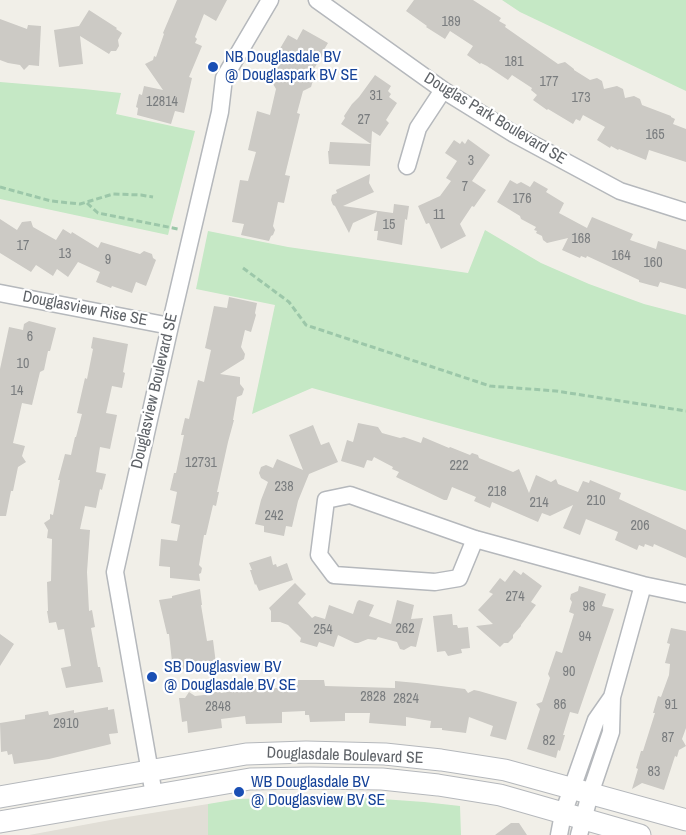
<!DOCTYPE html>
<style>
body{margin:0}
canvas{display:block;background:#f1efe8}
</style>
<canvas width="686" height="835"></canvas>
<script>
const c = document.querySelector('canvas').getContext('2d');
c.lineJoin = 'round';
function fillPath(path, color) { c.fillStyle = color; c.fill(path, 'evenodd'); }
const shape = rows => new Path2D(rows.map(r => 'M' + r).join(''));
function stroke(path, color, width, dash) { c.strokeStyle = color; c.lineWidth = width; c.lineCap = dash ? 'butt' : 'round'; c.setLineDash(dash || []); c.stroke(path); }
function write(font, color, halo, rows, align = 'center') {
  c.font = font + ' "Archivo Narrow",sans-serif'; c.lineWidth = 4.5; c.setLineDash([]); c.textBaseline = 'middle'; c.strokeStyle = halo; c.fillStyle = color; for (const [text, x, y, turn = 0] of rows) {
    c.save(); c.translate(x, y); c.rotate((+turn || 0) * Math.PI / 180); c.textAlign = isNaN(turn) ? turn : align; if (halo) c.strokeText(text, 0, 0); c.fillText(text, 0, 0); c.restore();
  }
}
fillPath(shape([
 [208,804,208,835,29,835,121,818]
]), '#e1ded6');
fillPath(shape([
 [502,0,686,0,686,91,520,12],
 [0,82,84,89,121,93,116,114,195,131,168,235,0,199],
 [485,230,541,263,589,284,644,304,686,315,686,491,312,388,252,414,275,305,196,289,208,231,288,247,468,273],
 [340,796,424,802,460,806,461,835,208,835,208,804,238,799]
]), '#c5e8c5');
fillPath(shape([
 [177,0,227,0,216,21,204,14,195,37,197,39,195,43,202,46,189,77,192,78,184,113,175,111,171,124,137,115,138,108,136,107,139,94,142,95,144,86,163,90,145,64,153,60,154,56,156,57,164,34,163,33],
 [414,0,473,0,501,18,499,21,506,25,505,27,558,64,565,62,574,69,574,70,590,80,597,78,602,81,604,89,617,86,623,89,625,98,634,96,640,99,642,105,671,116,671,117,675,119,673,124,686,129,686,162,649,150,646,160,619,149,618,150,611,146,610,148,597,140,605,127,583,115,580,121,576,119,573,124,548,109,547,110,533,100,537,95,531,90,532,88,512,75,508,80,487,66,481,63,480,64,467,55,473,46,450,31,445,39,426,27,427,26,406,11],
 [89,10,117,28,116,29,122,33,118,40,119,46,116,51,111,51,109,54,80,36,83,64,59,67,54,30,79,26],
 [0,19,27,29,28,25,41,26,39,66,29,65,24,70,20,65,8,63,0,60],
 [303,29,328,43,325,48,326,51,323,55,311,73,315,74,311,87,303,91,297,113,300,114,285,175,290,176,284,203,278,202,273,226,275,230,273,235,271,236,269,241,241,235,244,224,232,222,240,180,248,181,256,152,248,150,257,111,270,115,276,89,269,77,275,57,288,35,297,40],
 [375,75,391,86,388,91,391,94,389,97,397,103,386,120,389,123,380,136,372,131,370,166,329,164,328,151,329,151,330,142,371,144,341,124,345,118,344,116,352,104,359,97],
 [468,139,490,155,472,181,486,190,474,207,472,206,460,224,466,236,441,249,429,223,426,224,418,206,440,196,451,181,446,178,457,161,445,153,454,140,460,144,462,141,465,144],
 [370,174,369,183,374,192,343,206,393,213,394,204,409,206,407,220,405,219,402,245,377,240,378,231,374,231,377,212,353,223,349,233,335,206,333,205,331,200,332,195,337,193,336,190],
 [510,180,517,184,521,182,530,187,534,181,548,189,546,192,564,203,559,213,587,228,592,217,633,234,630,240,656,249,658,241,686,250,686,289,660,282,658,287,650,285,639,282,639,280,587,256,586,258,581,256,580,258,562,250,568,238,547,243,543,240,542,236,536,233,537,231,534,230,536,227,521,219,520,216,497,202],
 [0,219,17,230,22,222,31,221,33,227,56,240,63,229,71,234,72,232,98,248,101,242,140,254,144,251,152,254,153,258,156,260,146,286,136,282,132,293,112,286,111,288,96,282,100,272,78,262,68,277,57,269,53,276,36,265,31,272,0,253],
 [229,297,257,303,255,313,256,315,251,332,245,330,241,347,245,354,244,359,220,374,240,377,240,384,244,389,242,395,237,397,233,420,234,420,228,442,217,492,219,492,216,506,213,505,206,535,204,535,199,565,202,568,201,573,199,574,200,581,170,578,170,567,159,566,161,539,177,541,180,525,171,523,177,492,170,490,174,473,176,473,184,435,181,435,185,418,189,419,198,380,204,382,211,350,205,348,214,306,227,308],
 [29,321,56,328,50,351,48,351,44,370,40,372,32,405,22,403,13,443,25,446,22,456,26,462,18,467,13,491,11,491,6,516,0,516,0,369,9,327,23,330,24,324],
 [93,337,128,344,123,372,125,373,122,388,112,386,106,413,117,415,110,449,100,447,96,472,106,474,102,490,100,489,96,508,85,506,80,529,90,530,87,572,89,611,92,610,95,627,91,628,98,667,100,667,103,682,66,688,61,668,71,666,64,629,58,630,56,622,49,623,47,611,48,611,47,582,51,581,52,539,47,538,48,530,44,523,50,519,50,514,53,515,60,480,58,480,65,454,71,455,75,437,76,437,82,414,77,413,85,378,87,379,93,349,91,348],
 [358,423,378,427,382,433,400,438,404,437,421,443,423,437,449,448,450,447,470,455,472,453,478,455,479,458,513,472,519,469,529,493,536,475,551,482,556,479,558,484,578,492,583,481,589,483,590,480,621,493,619,499,686,530,686,558,654,544,653,547,645,544,644,547,639,545,637,550,615,540,618,532,586,519,580,535,563,528,573,505,550,516,542,513,538,522,492,502,490,508,474,501,476,497,452,487,447,500,444,500,396,477,399,472,392,469,393,467,374,457,372,461,367,460,364,468,341,461,347,440,353,442],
 [313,425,321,445,329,442,338,462,309,474,298,501,292,527,286,526,284,536,264,532,264,526,255,524,261,500,268,482,261,478,259,473,261,467,266,465,273,468,277,459,303,470,289,435],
 [271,556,273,565,276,564,277,567,287,563,293,580,259,591,256,584,255,585,250,570,252,570,249,563],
 [514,570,521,575,523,572,542,586,531,602,536,605,521,625,521,626,513,635,513,638,508,643,504,643,500,647,476,626,493,624,478,610,493,594,489,592,500,578,505,582],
 [295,583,306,594,298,603,312,618,315,616,325,619,329,605,353,614,357,602,359,600,374,605,369,616,391,624,397,600,414,605,411,619,423,618,416,647,411,646,404,650,400,649,397,642,378,637,376,640,368,639,358,643,355,643,338,635,334,647,319,642,317,647,300,642,301,638,288,625,280,622,271,622,271,611,269,608],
 [579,586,606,594,602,606,614,609,578,714,570,712,563,735,565,735,560,751,558,750,556,758,527,749,540,709,536,704,542,702,550,678,548,674,556,651,562,653,574,614,569,612,572,602,570,599,571,594,578,591],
 [200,589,202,605,201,605,207,641,213,640,216,664,173,671,169,634,167,634,159,600,172,598,172,596],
 [452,614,453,625,457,625,458,628,468,627,470,648,461,649,462,653,448,656,445,651,437,652,433,616],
 [671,628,686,631,686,728,682,739,686,746,679,750,677,757,675,756,664,790,642,783,632,789,638,769,636,768,641,751,643,751,655,713,653,713,658,696,661,697,669,675,670,664,665,663,670,644,667,643],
 [0,634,14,644,0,666],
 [298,680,324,680,325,686,395,688,395,681,417,683,465,689,468,693,474,690,479,691,517,702,506,740,490,736,493,726,469,717,466,733,442,730,442,728,430,728,431,721,406,717,406,726,369,723,370,713,345,713,345,721,310,722,309,715,305,715,305,711,282,712,282,723,246,724,245,716,221,719,222,728,188,733,187,721,182,722,179,698,185,698,189,692,195,696,213,694,217,689,221,693,245,689,277,688,277,686,298,685],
 [108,707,108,710,114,709,118,733,109,734,111,744,49,759,14,764,12,754,8,755,7,751,1,752,0,723,25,719,25,715,48,711,49,715,74,710,74,713],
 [511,823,519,823,527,835,495,835]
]), '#cccac5');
const minor = shape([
 [317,0,443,90,514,134,620,191,686,212],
 [407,166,418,128,443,90],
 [0,293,170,326],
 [475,539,459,578,435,582,334,575,319,555,326,500,350,495,475,539,643,585,686,594],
 [154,795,115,572,170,326,220,112,224,78,270,0],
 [559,835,563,814,596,720,612,697],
 [579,835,590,794,611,732,612,697,643,585]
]);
const tertiary = shape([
 [0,797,246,754,306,752,385,754,441,760,505,770,686,820],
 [0,822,250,779,310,778,382,779,438,785,500,795,640,835]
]);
stroke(minor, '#b5b8bc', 19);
stroke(tertiary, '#b5b8bc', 23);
stroke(shape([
 [0,187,51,201,80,204,113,194,141,195,153,197],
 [87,203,98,213,178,229],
 [243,268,289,302,306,325,490,386,556,391,686,411]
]), '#9cc7a9', 3, [6, 3]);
stroke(minor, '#fff', 16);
stroke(tertiary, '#fff', 21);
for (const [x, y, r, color] of [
 [213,67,6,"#1a4fb4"],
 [152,677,6,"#1a4fb4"],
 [239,792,6,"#1a4fb4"]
]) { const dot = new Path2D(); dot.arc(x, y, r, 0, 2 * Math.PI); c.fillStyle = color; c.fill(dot); stroke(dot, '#fff', 2); }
write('14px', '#7a7d7f', null, [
 ["189",451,22],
 ["181",514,62],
 ["177",549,82],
 ["31",376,96],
 ["173",581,98],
 ["12814",162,102],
 ["27",364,120],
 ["165",655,135],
 ["3",471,161],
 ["7",465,187],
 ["176",522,199],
 ["11",439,215],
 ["15",389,225],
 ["168",581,239],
 ["17",23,246],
 ["13",65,254],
 ["164",621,256],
 ["9",108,260],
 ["160",653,263],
 ["6",30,337],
 ["10",23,364],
 ["14",17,391],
 ["12731",201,463],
 ["222",459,466],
 ["238",284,487],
 ["218",497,492],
 ["210",596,501],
 ["214",539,503],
 ["242",274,516],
 ["206",640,526],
 ["274",515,597],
 ["98",589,607],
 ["262",405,629],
 ["254",323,630],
 ["94",585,637],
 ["90",569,672],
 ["2828",373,697],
 ["2824",406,699],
 ["86",560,705],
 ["91",671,705],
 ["2848",218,707],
 ["2910",66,724],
 ["87",668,738],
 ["82",549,741],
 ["83",654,772]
]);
write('16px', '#164399', '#fff', [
 ["NB Douglasdale BV",225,58],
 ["@ Douglaspark BV SE",225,76],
 ["SB Douglasview BV",164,668],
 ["@ Douglasdale BV SE",164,686],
 ["WB Douglasdale BV",251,783],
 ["@ Douglasview BV SE",251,801]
], 'left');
write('16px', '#5f6368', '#fff', [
 ["Douglas Park Boulevard SE",495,119,31],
 ["Douglasview Rise SE",85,309,11],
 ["Douglasview Boulevard SE",155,391,-77],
 ["Douglasdale Boulevard SE",345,756,2]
]);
</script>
